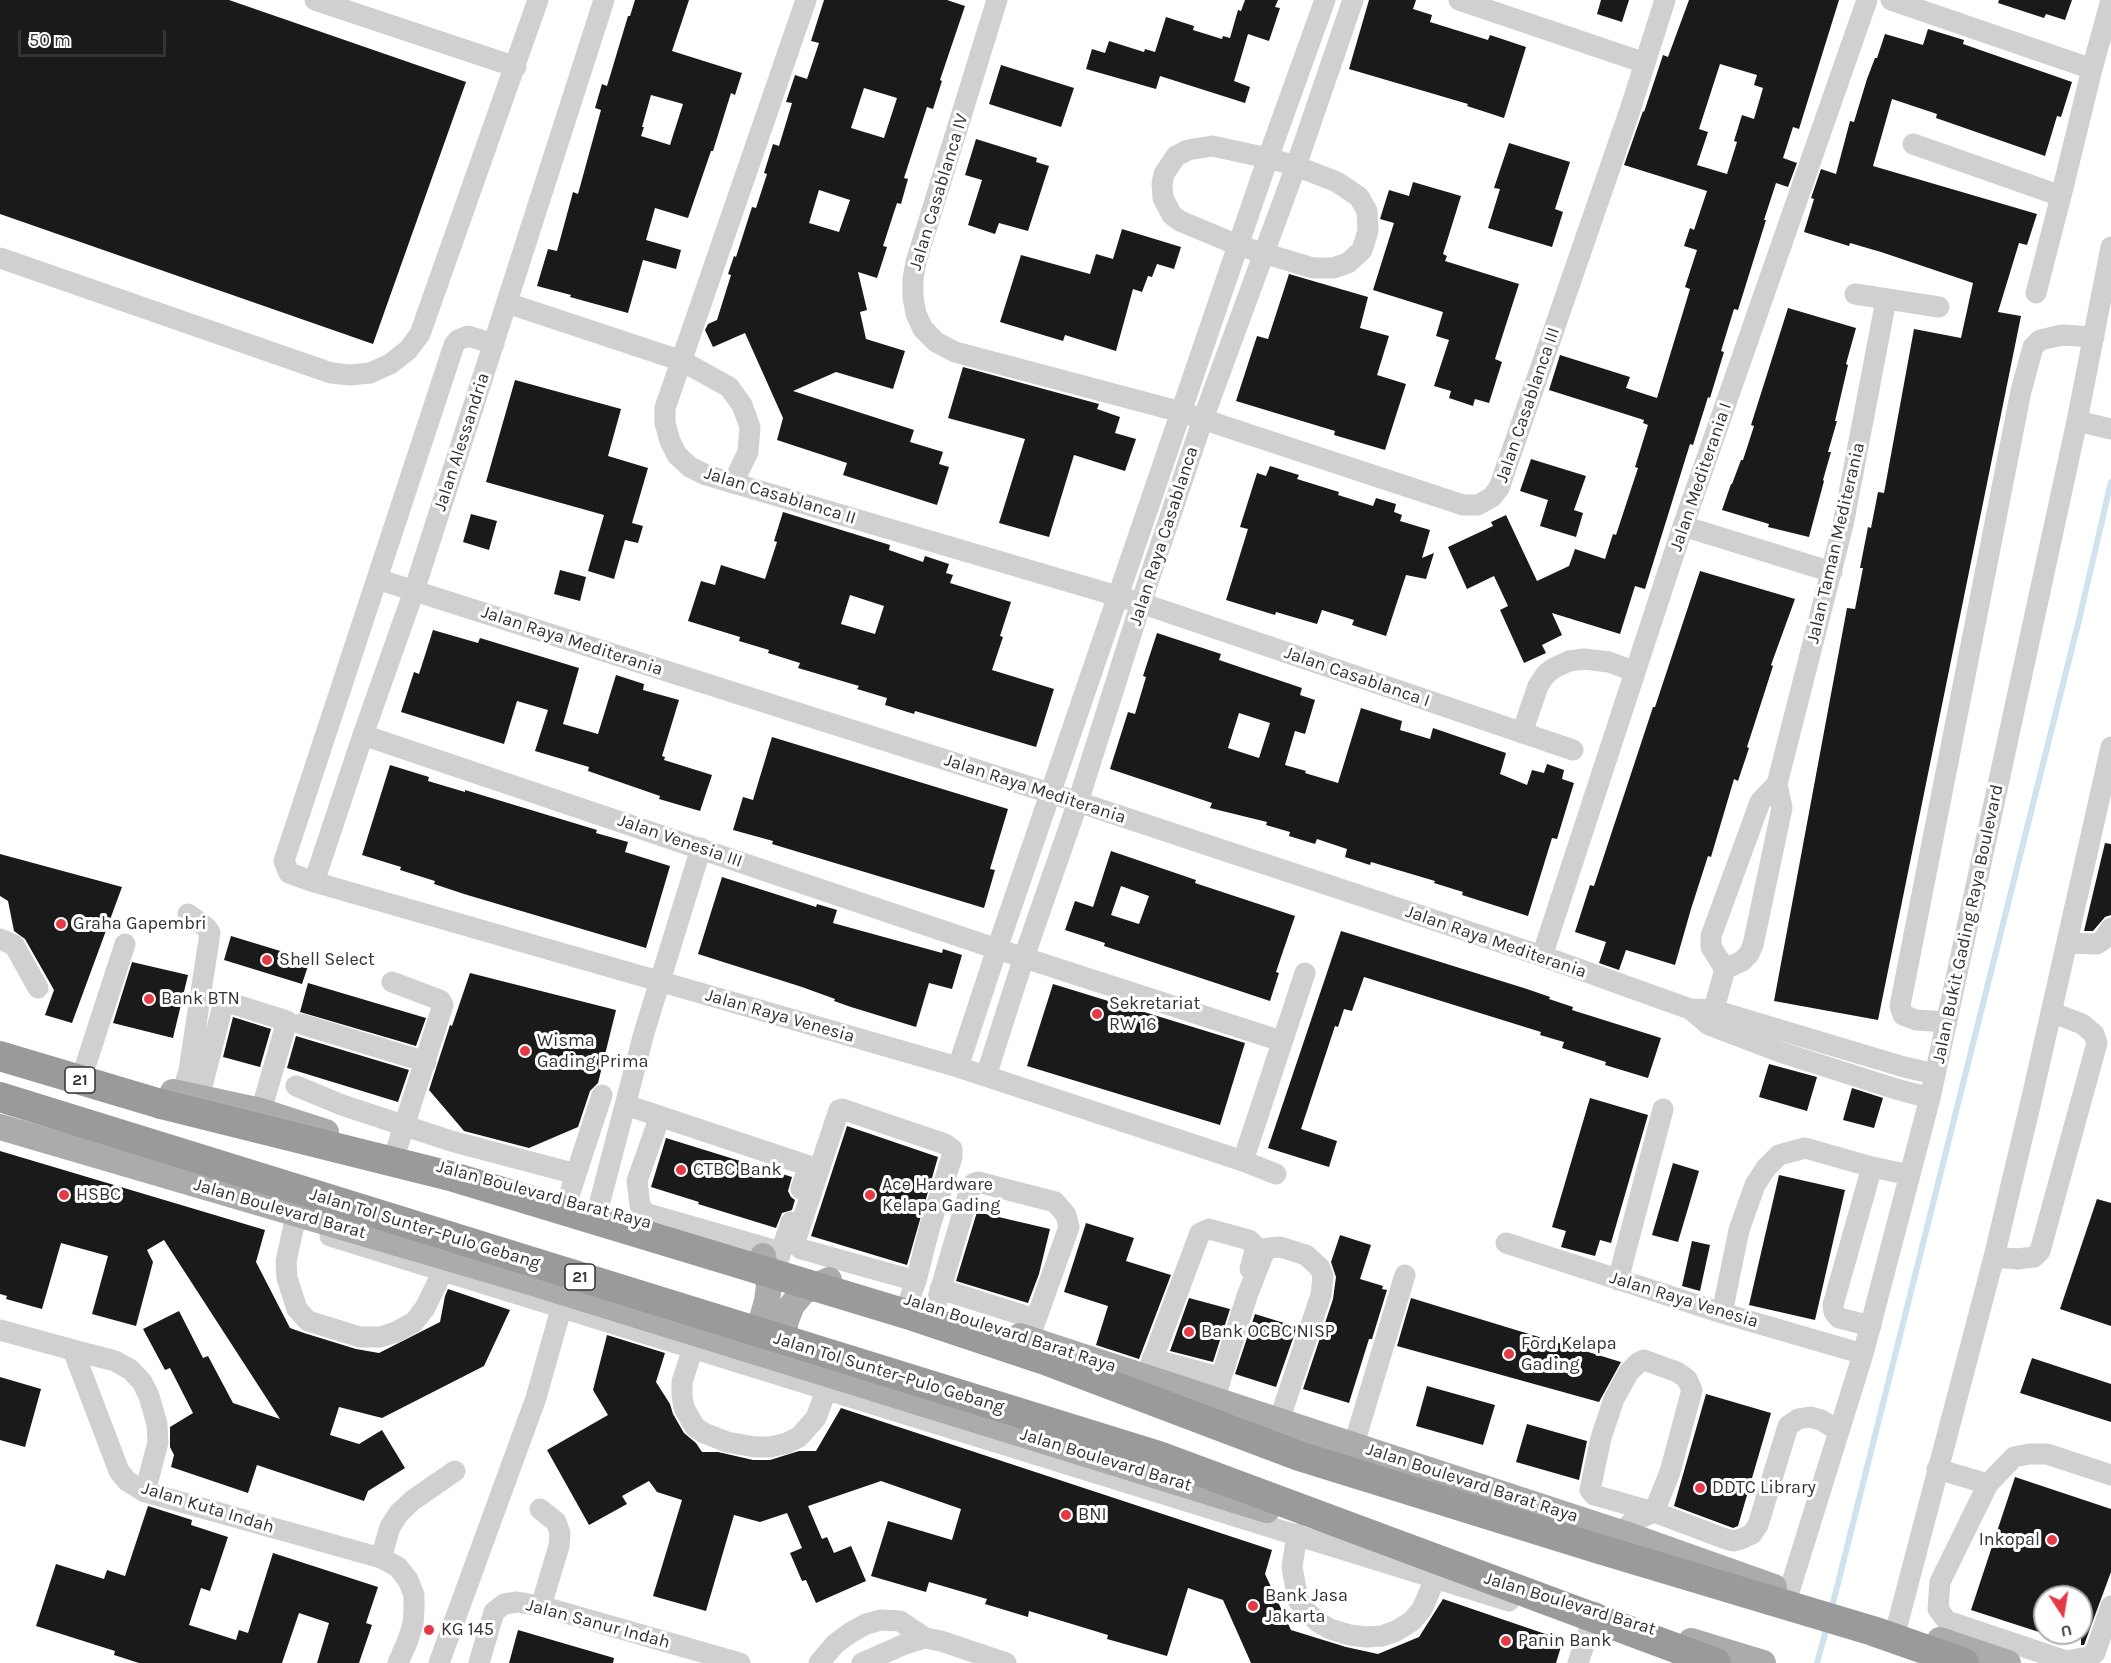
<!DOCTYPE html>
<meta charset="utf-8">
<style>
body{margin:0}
#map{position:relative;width:2111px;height:1663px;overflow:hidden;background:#fff;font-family:Karla,sans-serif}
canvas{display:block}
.north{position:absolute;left:2033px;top:1585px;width:60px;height:60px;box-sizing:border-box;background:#fff;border:2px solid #adadad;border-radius:50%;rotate:168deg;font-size:16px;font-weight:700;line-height:24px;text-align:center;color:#333}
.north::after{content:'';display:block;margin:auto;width:21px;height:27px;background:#e63946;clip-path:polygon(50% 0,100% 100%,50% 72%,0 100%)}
.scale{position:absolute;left:18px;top:30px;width:148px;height:27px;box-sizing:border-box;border:3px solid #333;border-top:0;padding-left:8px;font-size:18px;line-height:21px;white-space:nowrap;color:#333;-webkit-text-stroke:4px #fff;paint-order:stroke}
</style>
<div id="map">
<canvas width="2111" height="1663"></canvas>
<div class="north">U</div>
<div class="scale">50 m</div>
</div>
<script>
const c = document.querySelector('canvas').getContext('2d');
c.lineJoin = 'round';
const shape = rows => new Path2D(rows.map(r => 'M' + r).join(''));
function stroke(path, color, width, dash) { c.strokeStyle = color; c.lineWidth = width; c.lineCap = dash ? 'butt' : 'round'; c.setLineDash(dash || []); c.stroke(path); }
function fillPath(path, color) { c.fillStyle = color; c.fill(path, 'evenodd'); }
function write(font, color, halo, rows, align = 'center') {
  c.font = font + ' Karla,sans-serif'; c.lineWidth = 6; c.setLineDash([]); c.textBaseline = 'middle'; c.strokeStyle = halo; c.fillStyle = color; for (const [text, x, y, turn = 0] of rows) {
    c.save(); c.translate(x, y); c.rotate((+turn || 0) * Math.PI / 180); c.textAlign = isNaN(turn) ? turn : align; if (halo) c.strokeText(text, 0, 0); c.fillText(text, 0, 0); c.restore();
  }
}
stroke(shape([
 [1831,1611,2079,620,2111,482],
 [1817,1663,1827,1627]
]), '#cfe2ee', 6);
fillPath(shape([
 [0,0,229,0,466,82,373,344,0,214],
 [635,0,689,0,672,51,742,73,735,95,731,93,713,151,711,151,688,218,655,208,646,240,681,250,676,269,643,260,628,313,570,297,571,295,537,286,548,249,557,251,573,192,578,194,601,110,595,108,602,84,607,86,628,16,630,16],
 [651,95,683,104,670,145,641,136,644,127,642,127],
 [824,0,947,0,965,6,940,80,942,81,933,109,927,107,904,178,908,179,901,204,897,203,883,246,887,247,877,278,858,272,867,310,860,312,866,339,905,351,893,389,836,372,793,391,914,430,910,442,943,452,939,464,949,467,937,505,843,475,847,463,777,440,783,418,745,333,713,347,705,330,708,324,717,320,731,275,728,274,734,256,736,257,752,207,756,208,767,174,764,173,773,144,779,146,792,103,786,102,795,75,807,79,819,43,811,41],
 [864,88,897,98,884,138,851,128],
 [819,190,850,200,839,232,809,223],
 [1245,0,1278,0,1275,7,1280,8,1269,41,1248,34,1234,81,1250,87,1245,103,1160,76,1156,89,1086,69,1092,49,1105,53,1109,41,1144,52,1145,49,1155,52,1166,17,1194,26,1193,30,1222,39,1223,36,1230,38,1238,10,1241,11],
 [1369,0,1416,0,1413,9,1432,15,1430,22,1488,40,1490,35,1526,47,1504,118,1467,106,1468,104,1349,69],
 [1601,0,1629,0,1622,22,1597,14],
 [1689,0,1839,0,1799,129,1793,127,1783,158,1797,163,1788,187,1776,183,1764,220,1766,220,1738,310,1734,309,1721,351,1724,352,1710,398,1708,397,1693,445,1690,444,1645,589,1635,586,1620,634,1552,613,1562,635,1542,645,1546,653,1524,663,1500,610,1508,606,1494,576,1467,589,1448,547,1493,526,1491,522,1506,515,1537,581,1569,566,1575,549,1605,559,1613,534,1616,535,1638,468,1635,467,1648,425,1643,423,1644,420,1549,390,1560,355,1630,377,1626,388,1657,398,1690,289,1685,287,1697,250,1684,246,1690,228,1694,230,1707,191,1624,165,1643,111,1644,112,1663,55,1668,57],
 [1720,64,1757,75,1754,85,1763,88,1754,119,1742,115,1734,141,1737,142,1727,174,1697,165,1708,132,1699,129],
 [1999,0,2072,0,2065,20,2046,14,2044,18,1998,3],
 [1928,29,1964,40,1963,44,2072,82,2061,117,2057,116,2045,156,1936,118,1937,114,1892,99,1873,166,2037,214,2027,245,2019,243,1998,312,2021,316,1878,1020,1774,1001,1847,608,1855,609,1863,568,1860,568,1868,527,1871,528,1878,492,1884,493,1914,329,1961,338,1973,283,1881,252,1850,243,1849,246,1804,232,1814,199,1811,198,1821,169,1836,174,1850,121,1854,122,1867,79,1875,58,1877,58,1885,34,1923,45],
 [1001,65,1074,88,1061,127,989,104],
 [976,139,1037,158,1036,162,1049,166,1028,231,999,223,995,234,968,225,982,180,965,175],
 [1509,143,1570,162,1555,209,1563,212,1552,247,1488,228,1500,189,1494,188],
 [1413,182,1461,196,1443,254,1447,256,1445,261,1519,284,1495,359,1502,362,1489,403,1475,399,1473,406,1449,398,1451,391,1434,386,1449,340,1436,336,1443,312,1373,290,1394,223,1380,219,1389,190,1409,196],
 [1122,229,1181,247,1174,269,1157,264,1152,277,1148,276,1142,292,1133,289,1116,351,1065,335,1063,341,1000,322,1021,255,1090,274,1096,254,1113,259],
 [1289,274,1368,297,1360,328,1389,336,1377,375,1406,384,1385,450,1334,435,1335,431,1236,401,1257,336,1268,339],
 [1788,308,1856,328,1846,364,1848,365,1835,421,1837,421,1828,452,1831,452,1823,480,1824,481,1809,537,1768,527,1769,524,1722,510,1731,484,1732,484,1741,460,1743,460,1754,426,1751,425],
 [963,367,1099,404,1097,409,1120,417,1115,433,1136,439,1125,471,1074,455,1049,537,999,523,1025,439,948,418],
 [515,380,621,409,608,456,648,468,632,523,643,526,638,543,625,540,614,579,588,571,604,515,486,482],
 [1531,459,1586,476,1574,510,1583,513,1576,537,1540,526,1548,500,1520,491],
 [1270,466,1299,475,1297,479,1339,492,1338,495,1373,506,1376,498,1396,504,1394,512,1402,515,1400,521,1430,530,1422,558,1434,553,1426,579,1406,575,1386,636,1352,625,1354,620,1322,610,1317,624,1276,612,1275,615,1226,600,1248,529,1240,527,1257,473,1266,476],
 [783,512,890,545,889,550,923,562,925,556,949,564,946,573,953,575,950,583,1011,602,1000,636,1003,637,992,670,1054,689,1036,747,915,711,914,714,885,705,887,698,857,689,859,686,798,668,800,663,768,653,769,650,739,641,740,637,688,621,701,581,715,585,721,565,765,579,777,542,774,541],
 [850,595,884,606,875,634,841,624],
 [471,514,497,521,489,550,463,542],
 [560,570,586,577,580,601,554,594],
 [1700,571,1795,599,1771,665,1773,666,1747,747,1749,748,1738,781,1734,779,1711,857,1708,856,1691,909,1675,965,1626,950,1619,970,1599,963,1606,942,1575,932,1590,885,1594,886,1653,707,1655,707],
 [433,630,478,643,480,638,579,668,563,724,598,734,616,675,644,684,643,690,679,700,662,756,665,757,664,760,712,775,700,811,659,799,660,796,588,771,589,767,535,751,548,710,517,701,504,744,401,712,414,672,419,674],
 [1157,633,1221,654,1219,660,1302,688,1300,695,1315,700,1305,734,1295,731,1285,765,1306,771,1305,773,1338,783,1361,708,1402,721,1400,730,1430,739,1433,728,1506,753,1500,774,1527,785,1532,770,1544,773,1547,764,1564,770,1562,779,1574,783,1557,839,1552,838,1528,916,1462,895,1463,892,1434,883,1435,881,1371,862,1370,865,1345,857,1347,849,1317,839,1315,844,1289,836,1290,832,1266,825,1267,822,1210,808,1212,803,1110,769,1128,712,1135,714,1146,677,1143,676],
 [1239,713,1270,723,1259,758,1228,748],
 [772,737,1008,809,990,869,995,870,984,908,815,857,772,844,773,841,733,830,743,797,753,800],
 [390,765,429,777,428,781,465,792,465,790,597,830,596,833,628,842,625,852,670,866,646,948,464,894,434,884,435,881,400,870,401,867,362,855],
 [2105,843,2111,844,2111,915,2105,917,2093,931,2084,931],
 [1111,851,1196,880,1195,883,1295,916,1276,972,1279,973,1270,1001,1104,946,1105,943,1065,930,1075,901,1093,907],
 [1121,886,1149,896,1139,924,1111,915],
 [0,854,122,887,72,1023,45,1015,54,990,25,939,14,931,8,901,0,896],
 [722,877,816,907,817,904,837,910,833,923,942,953,943,949,962,955,952,989,929,983,916,1027,851,1007,834,1001,835,999,802,987,698,954],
 [1341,931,1527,989,1550,997,1549,999,1573,1007,1572,1010,1661,1038,1648,1078,1605,1065,1606,1062,1562,1048,1564,1042,1540,1035,1541,1032,1364,977,1352,1011,1344,1009,1338,1027,1335,1026,1301,1129,1337,1141,1329,1167,1268,1148],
 [231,936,310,960,302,984,224,960],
 [132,962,188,975,173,1038,113,1023],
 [470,973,616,1010,598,1083,590,1091,578,1127,529,1148,464,1131,429,1090,450,1025,452,1026],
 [308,983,426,1018,416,1046,300,1012],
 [1053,984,1245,1043,1220,1125,1027,1066],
 [233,1017,271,1029,260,1067,223,1057],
 [296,1036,409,1070,398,1102,287,1068],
 [1769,1064,1817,1077,1807,1111,1759,1097],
 [1852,1088,1883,1098,1874,1128,1843,1120],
 [1590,1098,1648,1115,1611,1243,1600,1240,1595,1256,1561,1247,1566,1231,1552,1227],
 [847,1126,938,1157,907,1265,811,1236],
 [666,1138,792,1177,788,1191,791,1197,795,1200,792,1210,782,1213,776,1228,698,1204,699,1202,651,1187],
 [0,1151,265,1230,256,1262,290,1328,304,1333,356,1349,379,1353,440,1322,445,1296,448,1289,510,1310,484,1366,382,1418,339,1407,330,1435,359,1444,382,1430,405,1468,368,1491,364,1501,257,1465,248,1493,171,1467,174,1455,170,1447,170,1427,193,1413,170,1368,165,1370,143,1329,179,1311,203,1358,208,1356,233,1403,280,1419,164,1240,147,1250,153,1262,136,1326,92,1314,108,1256,61,1243,42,1309,6,1299,7,1296,0,1294],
 [1673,1163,1699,1171,1678,1242,1652,1235],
 [1779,1175,1845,1190,1815,1320,1749,1305],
 [2097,1199,2111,1203,2111,1326,2060,1309],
 [977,1212,1050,1229,1039,1274,1028,1303,956,1281],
 [1086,1223,1134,1238,1126,1261,1171,1275,1139,1359,1096,1345,1108,1306,1064,1292],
 [1340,1235,1371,1245,1360,1279,1383,1286,1382,1289,1387,1290,1372,1339,1369,1339,1349,1403,1303,1389,1333,1299,1336,1277,1331,1262],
 [1692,1241,1710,1245,1700,1291,1682,1286],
 [1189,1298,1230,1309,1213,1362,1170,1351],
 [1411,1298,1621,1362,1599,1402,1397,1346],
 [1255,1314,1297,1327,1276,1387,1235,1374],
 [607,1335,665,1353,656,1382,670,1404,673,1414,684,1433,696,1443,702,1452,718,1452,753,1460,770,1460,799,1451,816,1451,841,1408,1272,1550,1265,1574,1291,1630,1346,1647,1378,1654,1419,1637,1443,1599,1563,1640,1556,1663,1251,1663,1223,1600,1188,1588,1167,1656,1107,1639,1108,1635,1029,1611,1028,1617,985,1604,987,1599,929,1582,926,1592,871,1576,888,1521,952,1540,961,1509,881,1481,808,1506,822,1539,827,1537,834,1553,851,1546,866,1581,816,1603,806,1580,802,1581,790,1553,802,1548,787,1513,760,1522,734,1515,706,1611,653,1596,682,1500,657,1492,649,1481,622,1496,627,1504,589,1525,547,1450,608,1415,593,1390],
 [2032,1358,2111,1384,2111,1422,2020,1393],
 [0,1377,41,1389,25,1447,0,1440],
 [1427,1386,1495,1405,1483,1445,1416,1426],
 [1706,1394,1771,1413,1738,1526,1733,1528,1674,1506],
 [1527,1424,1587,1441,1579,1480,1516,1462],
 [2015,1477,2111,1509,2111,1572,2084,1645,2081,1645,2081,1597,2045,1597,2045,1634,1971,1610],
 [148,1506,192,1520,191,1525,228,1537,210,1591,201,1588,189,1625,236,1640,239,1630,248,1633,273,1553,378,1587,366,1623,372,1625,359,1663,317,1663,329,1623,299,1613,282,1663,139,1663,114,1655,115,1651,36,1626,56,1564,104,1579,107,1570,125,1576],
 [518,1630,614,1658,613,1663,509,1663]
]), '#1a1a1a');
stroke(shape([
 [315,0,516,67],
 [806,0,665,408,665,423,670,441,677,455,690,467,706,475,1141,603,1573,750],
 [997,0,916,262,913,279,913,297,916,314,923,329,936,342,955,352,1181,412,1463,505,1478,505,1492,497,1499,488,1630,110,1665,0],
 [1459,0,1645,63],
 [1891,0,2092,69,2111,0],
 [1913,144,2061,196,2092,69],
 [1212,146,1268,158,1296,166,1337,182,1359,197,1367,211,1368,231,1362,250,1348,263,1333,268,1313,268,1240,246,1180,221,1172,215,1163,198,1162,184,1164,174,1176,156,1188,150,1212,146],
 [0,258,331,373,350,375,370,373,390,364,408,350,420,334,538,0],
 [2036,293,2061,196],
 [1855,294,1939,307],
 [507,303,682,361,729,387,742,405,750,427,748,452,733,483],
 [494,344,468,336,458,340,454,345,284,861,289,873,314,882,958,1067,1243,1161,1276,1174],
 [2077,421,2111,429],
 [1683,526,1832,572],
 [377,579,1078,802,1542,956,1690,1009,1714,1010,1904,1067,1935,1074],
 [1522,733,1538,686,1546,674,1554,668,1569,661,1584,659,1609,662,1628,669],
 [363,735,997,949,1281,1041],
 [314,882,363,735,414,591,604,0],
 [0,939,14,945,38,988],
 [2067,943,2097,944,2104,939,2111,928],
 [1542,956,1683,526,1867,0],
 [1725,969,1742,961,1749,954,1753,945,1782,808,1777,784,1843,525,1886,300],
 [1725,969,1711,947,1711,936,1760,802,1777,784],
 [392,982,440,1000,443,1005,395,1154],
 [1690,1009,1709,1025,1780,1052,1896,1089,1930,1098],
 [1947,1022,1916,1020,1903,1015,1900,1006,2021,391,2033,347,2040,340,2062,335,2094,337],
 [1710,1023,1725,969],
 [301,1024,426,1062],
 [85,1067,125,944],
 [958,1067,997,949,1268,158,1325,0],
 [986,1076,1024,957,1078,802,1141,603,1203,419,1296,166,1353,0],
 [296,1086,342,1105,451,1141,576,1174,568,1199,565,1201],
 [182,1095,189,1070,210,933,207,928,188,914],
 [199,1098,224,1001,287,1021,261,1111],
 [626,1105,809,1166,801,1189],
 [660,1116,637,1181,640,1205,645,1213,781,1252],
 [1243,1161,1305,973],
 [576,1174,602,1095],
 [598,1209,644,1033,701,848],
 [294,1225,286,1261,287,1278,297,1309,308,1321,360,1337,380,1337,396,1332,414,1322,425,1308,443,1271],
 [330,1236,1509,1601],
 [1506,1243,1722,1313,1863,1354],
 [1994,1257,2017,1259,2034,1257,2040,1251,2097,1043,2094,1034,2082,1024,2051,1012],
 [778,1261,791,1222],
 [1618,1280,1663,1109],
 [940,1289,1035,1319],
 [909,1301,913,1289,916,1281,930,1226,952,1157,952,1149,945,1144,842,1109,839,1110,795,1242,801,1249,916,1281],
 [935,1308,970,1189,973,1184,978,1182,1055,1202,1066,1215,1069,1227,1029,1339],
 [1722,1313,1739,1230,1755,1185,1766,1168,1779,1155,1805,1148,1872,1167],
 [1871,1326,1839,1318,1834,1312,1833,1305,1872,1167,1910,1175],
 [0,1330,73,1350,119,1471,127,1481,137,1487,145,1492,381,1558,398,1567,408,1580,414,1595,414,1609,413,1624,408,1640,398,1663],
 [693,1348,682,1382,682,1396,684,1408,695,1427,704,1433,727,1442,755,1447,770,1447,787,1443,799,1437,816,1418,826,1391],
 [73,1350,115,1361,131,1370,142,1382,149,1396,157,1424,158,1442,145,1492],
 [1152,1359,1211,1375],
 [1146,1377,1200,1233,1209,1229,1249,1240,1256,1247,1250,1269],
 [1216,1400,1219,1384,1247,1296,1263,1255,1268,1248,1280,1247,1306,1255,1320,1268,1323,1276,1321,1295,1279,1421],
 [1354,1444,1405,1275],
 [1937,1469,1988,1484],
 [2111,1475,2047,1454,2029,1454,2014,1457,1988,1484,1940,1582,1938,1609,1947,1621,2066,1661,2088,1657,2095,1653,2111,1606],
 [540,1509,556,1522,560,1533,559,1546,541,1606],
 [1297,1534,1292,1567,1298,1600,1306,1611,1318,1622,1330,1629,1350,1635,1366,1637,1382,1636,1396,1631,1412,1621,1422,1609,1436,1577],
 [1625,1534,1628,1526,1633,1521,1654,1512,1670,1472,1692,1390,1687,1379,1677,1372,1644,1360,1638,1363,1629,1372,1614,1399,1601,1438,1590,1490,1594,1495,1654,1512,1723,1538,1733,1541,1741,1539,1752,1534,1758,1525,1788,1426,1798,1419,1810,1417,1821,1420,1839,1431],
 [381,1558,390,1527,399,1513,413,1500,455,1471],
 [1789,1592,1863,1354,1930,1098,2077,421,2111,247],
 [1897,1626,1994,1257,2032,1097,2111,747],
 [439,1663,536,1398,565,1295],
 [479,1663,494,1612,504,1604,517,1602,541,1606,740,1663],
 [819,1663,835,1644,850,1633,866,1624,881,1620,900,1621,925,1638],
 [862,1663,905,1644,925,1638,941,1641,1006,1663],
 [1578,1663,1595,1612]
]), '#d0d0d0', 21);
stroke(shape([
 [173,1092,261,1111,326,1132],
 [0,1127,530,1282,1267,1510],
 [1020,1336,1625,1534,1774,1587],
 [742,1342,761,1322,767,1301,769,1286,763,1256],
 [793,1358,785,1336,785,1323,792,1305,803,1292,829,1280],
 [1940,1640,2008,1663],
 [1691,1641,1763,1663]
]), '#ababab', 26);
stroke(shape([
 [0,1056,161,1104]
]), '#9a9a9a', 30);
stroke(shape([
 [0,1097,1159,1456,1716,1663],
 [161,1104,450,1176,913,1316,1045,1360,1299,1456,1599,1549,1873,1631,1964,1663]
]), '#9a9a9a', 30);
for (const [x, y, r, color] of [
 [61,924,6,"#e63946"],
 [267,960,6,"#e63946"],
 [149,999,6,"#e63946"],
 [1097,1014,6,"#e63946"],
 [525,1051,6,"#e63946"],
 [681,1170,6,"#e63946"],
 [64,1195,6,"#e63946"],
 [870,1195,6,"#e63946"],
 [1189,1332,6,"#e63946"],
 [1509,1354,6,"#e63946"],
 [1700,1488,6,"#e63946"],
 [1066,1515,6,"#e63946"],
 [2052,1540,6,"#e63946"],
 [1253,1606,6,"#e63946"],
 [429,1630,6,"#e63946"],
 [1506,1641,6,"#e63946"]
]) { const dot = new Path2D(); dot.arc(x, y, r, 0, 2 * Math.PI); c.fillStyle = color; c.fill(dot); stroke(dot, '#fff', 2); }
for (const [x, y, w] of [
 [80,1080,30],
 [580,1277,30]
]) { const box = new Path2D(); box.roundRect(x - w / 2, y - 13, w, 26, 4.5); c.fillStyle = '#fff'; c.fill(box); stroke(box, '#333', 1.5); }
write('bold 16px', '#333', null, [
 ["21",80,1080],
 ["21",580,1277]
]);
write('18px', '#333', '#fff', [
 ["Jalan Casablanca IV",939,192,-73],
 ["Jalan Casablanca III",1528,405,-71],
 ["Jalan Alessandria",462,442,-72],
 ["Jalan Mediterania I",1701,477,-71],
 ["Jalan Casablanca II",780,496,17],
 ["Jalan Raya Casablanca",1164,536,-72],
 ["Jalan Taman Mediterania",1836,543,-77],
 ["Jalan Raya Mediterania",572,641,18],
 ["Jalan Casablanca I",1357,677,19],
 ["Jalan Raya Mediterania",1035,789,18],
 ["Jalan Venesia III",680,841,19],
 ["Jalan Bukit Gading Raya Boulevard",1968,924,-78],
 ["Jalan Raya Mediterania",1496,942,19],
 ["Jalan Raya Venesia",780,1016,16],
 ["Jalan Boulevard Barat Raya",544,1195,15],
 ["Jalan Boulevard Barat",280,1209,16],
 ["Jalan Tol Sunter–Pulo Gebang",425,1229,17],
 ["Jalan Raya Venesia",1684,1300,17],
 ["Jalan Boulevard Barat Raya",1010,1333,18],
 ["Jalan Tol Sunter–Pulo Gebang",889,1373,17],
 ["Jalan Boulevard Barat",1106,1460,17],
 ["Jalan Boulevard Barat Raya",1472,1483,18],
 ["Jalan Kuta Indah",208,1508,17],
 ["Jalan Boulevard Barat",1570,1604,17],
 ["Jalan Sanur Indah",598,1624,15]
]);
write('18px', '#333', '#fff', [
 ["Graha Gapembri",73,924],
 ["Shell Select",279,960],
 ["Bank BTN",161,999],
 ["Sekretariat",1109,1004],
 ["RW 16",1109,1025],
 ["Wisma",537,1041],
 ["Gading Prima",537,1062],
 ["CTBC Bank",693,1170],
 ["Ace Hardware",882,1185],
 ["Kelapa Gading",882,1206],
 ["HSBC",76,1195],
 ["Bank OCBC NISP",1201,1332],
 ["Ford Kelapa",1521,1344],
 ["Gading",1521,1365],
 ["DDTC Library",1712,1488],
 ["BNI",1078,1515],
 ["Inkopal",2040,1540,"right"],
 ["Bank Jasa",1265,1596],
 ["Jakarta",1265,1617],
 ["KG 145",441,1630],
 ["Panin Bank",1518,1641]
], 'left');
</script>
